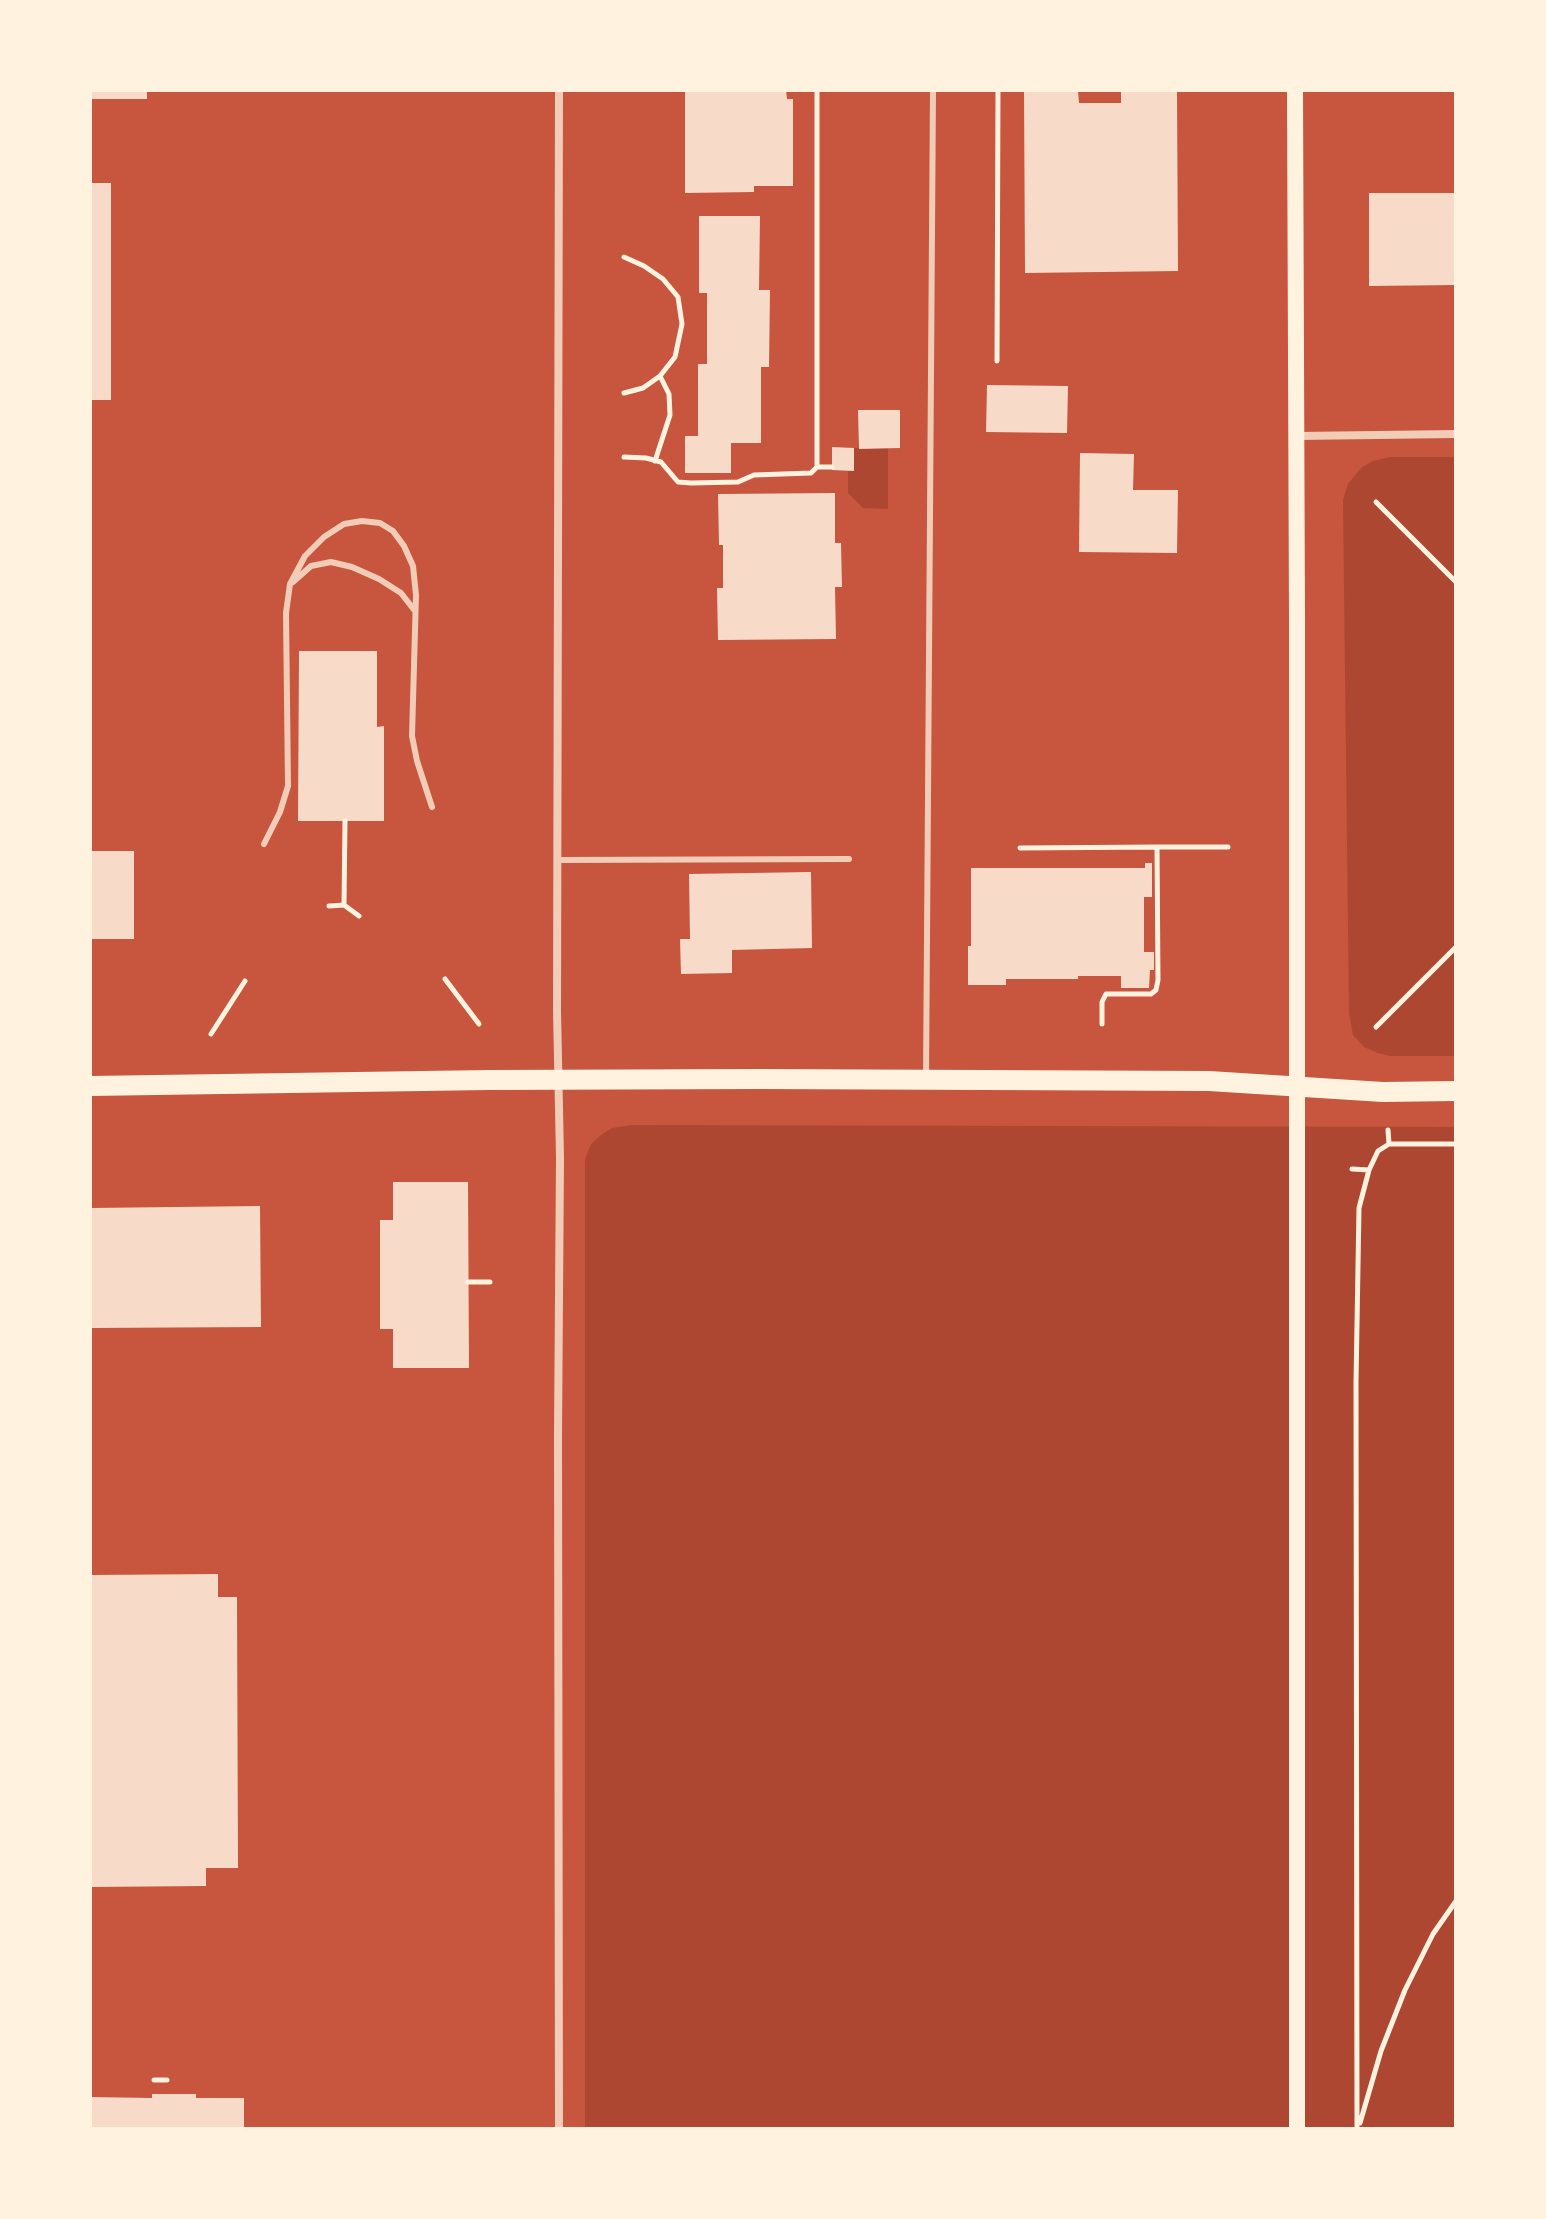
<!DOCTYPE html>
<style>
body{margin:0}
#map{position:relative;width:1546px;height:2219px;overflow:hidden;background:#c8553d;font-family:"Fira Sans Condensed",sans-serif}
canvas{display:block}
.frame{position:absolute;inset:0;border:92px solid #fff3e0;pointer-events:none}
</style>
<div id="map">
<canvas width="1546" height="2219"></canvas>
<div class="frame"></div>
</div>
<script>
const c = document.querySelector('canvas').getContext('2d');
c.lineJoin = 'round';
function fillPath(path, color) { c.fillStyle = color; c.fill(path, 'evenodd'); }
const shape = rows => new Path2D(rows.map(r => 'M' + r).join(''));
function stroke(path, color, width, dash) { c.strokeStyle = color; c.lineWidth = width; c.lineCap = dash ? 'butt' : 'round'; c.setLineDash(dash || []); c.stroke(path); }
fillPath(shape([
 [854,448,888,448,888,509,863,508,848,493,848,471,854,470],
 [1390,457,1456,457,1456,1056,1390,1056,1378,1053,1364,1047,1353,1035,1349,1013,1343,500,1348,484,1362,467,1373,461],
 [633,1125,1456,1127,1456,2129,585,2129,585,1159,591,1144,601,1135,612,1128]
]), '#ae4732');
fillPath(shape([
 [90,90,147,90,147,99,90,99],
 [685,90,786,90,787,99,793,99,793,186,754,186,754,192,685,193],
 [1024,90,1078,90,1079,103,1121,103,1121,90,1177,90,1178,271,1025,273],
 [90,183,111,183,111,400,90,400],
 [1369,193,1456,193,1456,285,1369,286],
 [699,216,760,216,759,290,770,290,769,367,761,367,761,443,731,443,731,473,685,473,685,436,698,436,698,364,707,364,707,293,699,293],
 [987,385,1068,386,1067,433,986,432],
 [858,410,900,410,900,448,859,449],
 [832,447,854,448,854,471,832,470],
 [1080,453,1134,454,1133,490,1178,490,1177,553,1079,552],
 [835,493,835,543,841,543,842,587,835,587,836,639,718,640,717,588,723,588,723,545,719,545,718,494],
 [299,651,377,651,377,727,384,726,384,821,298,821],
 [90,851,134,851,134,939,90,939],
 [1145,863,1152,863,1152,897,1144,897,1144,952,1154,952,1154,970,1150,970,1149,988,1121,988,1121,976,1078,976,1078,979,1006,979,1006,985,968,985,968,946,971,946,971,868,1145,868],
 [811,872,812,948,732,950,732,973,681,974,680,939,690,939,689,874],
 [393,1182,468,1182,469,1368,393,1368,393,1329,380,1329,380,1220,393,1220],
 [260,1206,261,1327,90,1328,90,1208],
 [218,1574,218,1597,237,1597,238,1868,206,1868,206,1886,90,1887,90,1575],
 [152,2094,196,2094,196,2098,244,2098,244,2129,90,2129,90,2097,152,2098]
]), '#f7dbc8');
stroke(shape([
 [997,361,998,90],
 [624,393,643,388,660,376,675,357,682,324,678,297,663,279,644,266,624,257],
 [624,457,646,458,661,462,678,482,691,483,738,482,754,475,811,473,817,467,817,90],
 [655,461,670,415,669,394,660,376],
 [817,467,832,467],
 [1376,502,1456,582],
 [345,821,344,905,359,916],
 [1157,847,1228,847],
 [1020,848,1157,847,1158,980,1156,990,1151,994,1106,994,1102,1002,1102,1024],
 [329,906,344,905],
 [445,979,479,1024],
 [1376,1027,1456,947],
 [211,1034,245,981],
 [1388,1130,1389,1144],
 [1352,1169,1369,1170],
 [468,1282,490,1282],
 [154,2080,167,2080],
 [1360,2123,1381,2051,1405,1990,1433,1934,1456,1901],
 [1357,2129,1356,1382,1359,1208,1369,1170,1378,1151,1389,1144,1456,1144]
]), '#fff3e0', 5);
stroke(shape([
 [293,582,311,566,331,562,352,567,379,579,401,593,415,611],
 [264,844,280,812,288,786,286,613,290,584,305,556,324,537,344,524,362,521,380,523,393,531,404,546,413,566,416,595,412,736,417,761,432,807],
 [557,860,849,859],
 [926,1077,933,90]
]), '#f1ccb7', 6);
stroke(shape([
 [559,90,557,1010,560,1158,558,1435,559,2129],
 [1297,436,1456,434]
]), '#f1ccb7', 8);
stroke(shape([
 [1295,90,1297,621,1297,2129]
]), '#fff3e0', 16);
stroke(shape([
 [90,1086,489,1080,759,1079,1209,1081,1383,1092,1456,1091]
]), '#fff3e0', 20);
</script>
